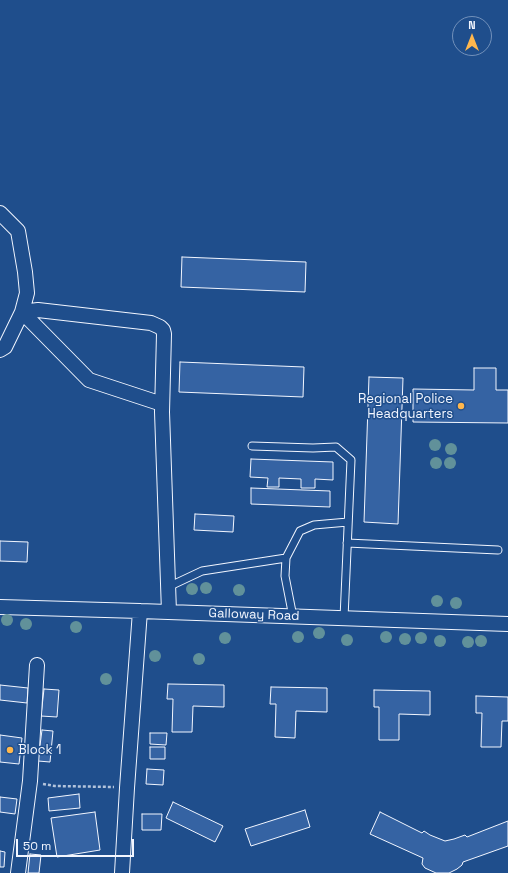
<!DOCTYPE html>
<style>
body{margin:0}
#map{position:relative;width:508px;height:873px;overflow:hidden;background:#1f4e8c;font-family:"Space Grotesk",sans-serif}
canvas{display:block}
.north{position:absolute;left:452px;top:16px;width:40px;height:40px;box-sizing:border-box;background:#1f4e8c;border:1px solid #7391ba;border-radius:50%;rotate:0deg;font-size:11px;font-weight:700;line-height:16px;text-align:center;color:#f2f6ff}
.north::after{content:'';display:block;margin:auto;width:14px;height:18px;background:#ffb74d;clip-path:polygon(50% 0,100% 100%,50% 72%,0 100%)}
.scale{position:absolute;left:16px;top:839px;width:118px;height:18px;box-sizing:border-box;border:2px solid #f2f6ff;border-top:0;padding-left:5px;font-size:12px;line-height:14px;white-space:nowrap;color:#f2f6ff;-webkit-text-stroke:3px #1f4e8c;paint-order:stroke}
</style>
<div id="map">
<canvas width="508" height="873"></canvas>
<div class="north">N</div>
<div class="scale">50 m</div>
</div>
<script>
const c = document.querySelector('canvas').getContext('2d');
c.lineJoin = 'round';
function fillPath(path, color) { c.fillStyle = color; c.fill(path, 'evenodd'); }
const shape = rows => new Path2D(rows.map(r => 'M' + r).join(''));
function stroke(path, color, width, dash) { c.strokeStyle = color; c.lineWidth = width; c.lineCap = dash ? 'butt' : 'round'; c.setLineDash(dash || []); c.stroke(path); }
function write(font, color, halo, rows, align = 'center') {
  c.font = font + ' "Space Grotesk",sans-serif'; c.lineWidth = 3; c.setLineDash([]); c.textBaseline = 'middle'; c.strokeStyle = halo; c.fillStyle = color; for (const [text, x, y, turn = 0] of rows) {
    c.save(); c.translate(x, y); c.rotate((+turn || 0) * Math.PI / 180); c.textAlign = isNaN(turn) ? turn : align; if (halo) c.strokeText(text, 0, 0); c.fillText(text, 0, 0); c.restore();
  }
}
const building = shape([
 [182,257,306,262,305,292,181,287,182,257],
 [180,362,304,367,303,397,179,392,180,362],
 [474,368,496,368,496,390,508,390,508,423,413,422,413,389,474,390,474,368],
 [369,377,403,378,398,524,364,522,369,377],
 [251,459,333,462,333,480,315,479,315,488,301,488,301,479,279,478,279,487,267,487,268,478,250,477,251,459],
 [251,488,330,491,330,507,251,504,251,488],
 [195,514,234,516,233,532,194,530,195,514],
 [0,541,28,542,27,562,0,561,0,541],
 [168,684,224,685,224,707,193,706,192,732,172,732,173,699,167,699,168,684],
 [0,685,28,688,27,703,0,700,0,685],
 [271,687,327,688,327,712,296,711,295,738,275,737,276,704,270,704,271,687],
 [44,689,59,690,57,717,41,716,44,689],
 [374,690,430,691,430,715,399,714,399,740,379,740,379,707,374,707,374,690],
 [476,696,508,697,508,721,502,721,501,747,481,747,482,713,476,713,476,696],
 [42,730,53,731,50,762,38,761,42,730],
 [150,733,167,733,166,745,150,744,150,733],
 [0,735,22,738,19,764,0,762,0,735],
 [150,747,165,747,165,759,150,759,150,747],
 [147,769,164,770,163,785,146,784,147,769],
 [79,794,80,808,49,811,48,798,79,794],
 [0,797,17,799,15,814,0,812,0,797],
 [173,802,223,826,215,842,166,818,173,802],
 [305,810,310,827,251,846,245,829,305,810],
 [95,812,100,850,57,857,51,818,95,812],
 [380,812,422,833,424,831,430,835,445,841,454,839,465,835,467,837,508,821,508,846,463,862,462,865,457,869,449,873,436,873,425,868,422,864,423,858,370,834,380,812],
 [142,814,162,814,161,830,142,830,142,814],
 [0,851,5,852,4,867,0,867,0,851],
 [30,854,41,855,39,873,28,873,30,854]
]);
fillPath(building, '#3563a3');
stroke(building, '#f2f6ff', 1);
const service = shape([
 [252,446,313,448,336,447,351,460,344,618],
 [347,543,498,550],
 [286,558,300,531,314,525,348,522],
 [168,587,202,571,286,558,285,576,293,617]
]);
const minor = shape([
 [0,213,18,231,25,272,27,293,22,312,89,380,162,404],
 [0,350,5,347,22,312,38,310,151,323,160,327,163,330,164,334,162,412,169,612],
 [0,607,140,611,508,624],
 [18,873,30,781,37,665],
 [122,873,127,788,140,611]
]);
stroke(service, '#f2f6ff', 9);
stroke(minor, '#f2f6ff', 16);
stroke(shape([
 [43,784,55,786,114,787]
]), '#b3c4dc', 2.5, [3, 2]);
stroke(service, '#1f4e8c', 7);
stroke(minor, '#1f4e8c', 14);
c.fillStyle = '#61919a';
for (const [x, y] of [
 [435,445],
 [451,449],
 [436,463],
 [450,463],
 [206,588],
 [192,589],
 [239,590],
 [437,601],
 [456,603],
 [7,620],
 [26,624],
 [76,627],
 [319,633],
 [298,637],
 [386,637],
 [225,638],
 [421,638],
 [405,639],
 [347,640],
 [440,641],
 [481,641],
 [468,642],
 [155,656],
 [199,659],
 [106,679]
]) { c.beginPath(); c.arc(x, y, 6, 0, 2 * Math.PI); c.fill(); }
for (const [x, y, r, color] of [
 [461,406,4,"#ffb74d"],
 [10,750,4,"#ffb74d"]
]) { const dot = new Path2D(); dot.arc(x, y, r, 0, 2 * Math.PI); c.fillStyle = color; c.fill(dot); stroke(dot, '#1f4e8c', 1.5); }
write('13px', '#f2f6ff', '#1f4e8c', [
 ["Regional Police",453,399],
 ["Headquarters",453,414],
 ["Block 1",18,750,"left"]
], 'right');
write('13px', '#f2f6ff', '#1f4e8c', [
 ["Galloway Road",254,615,2]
]);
</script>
